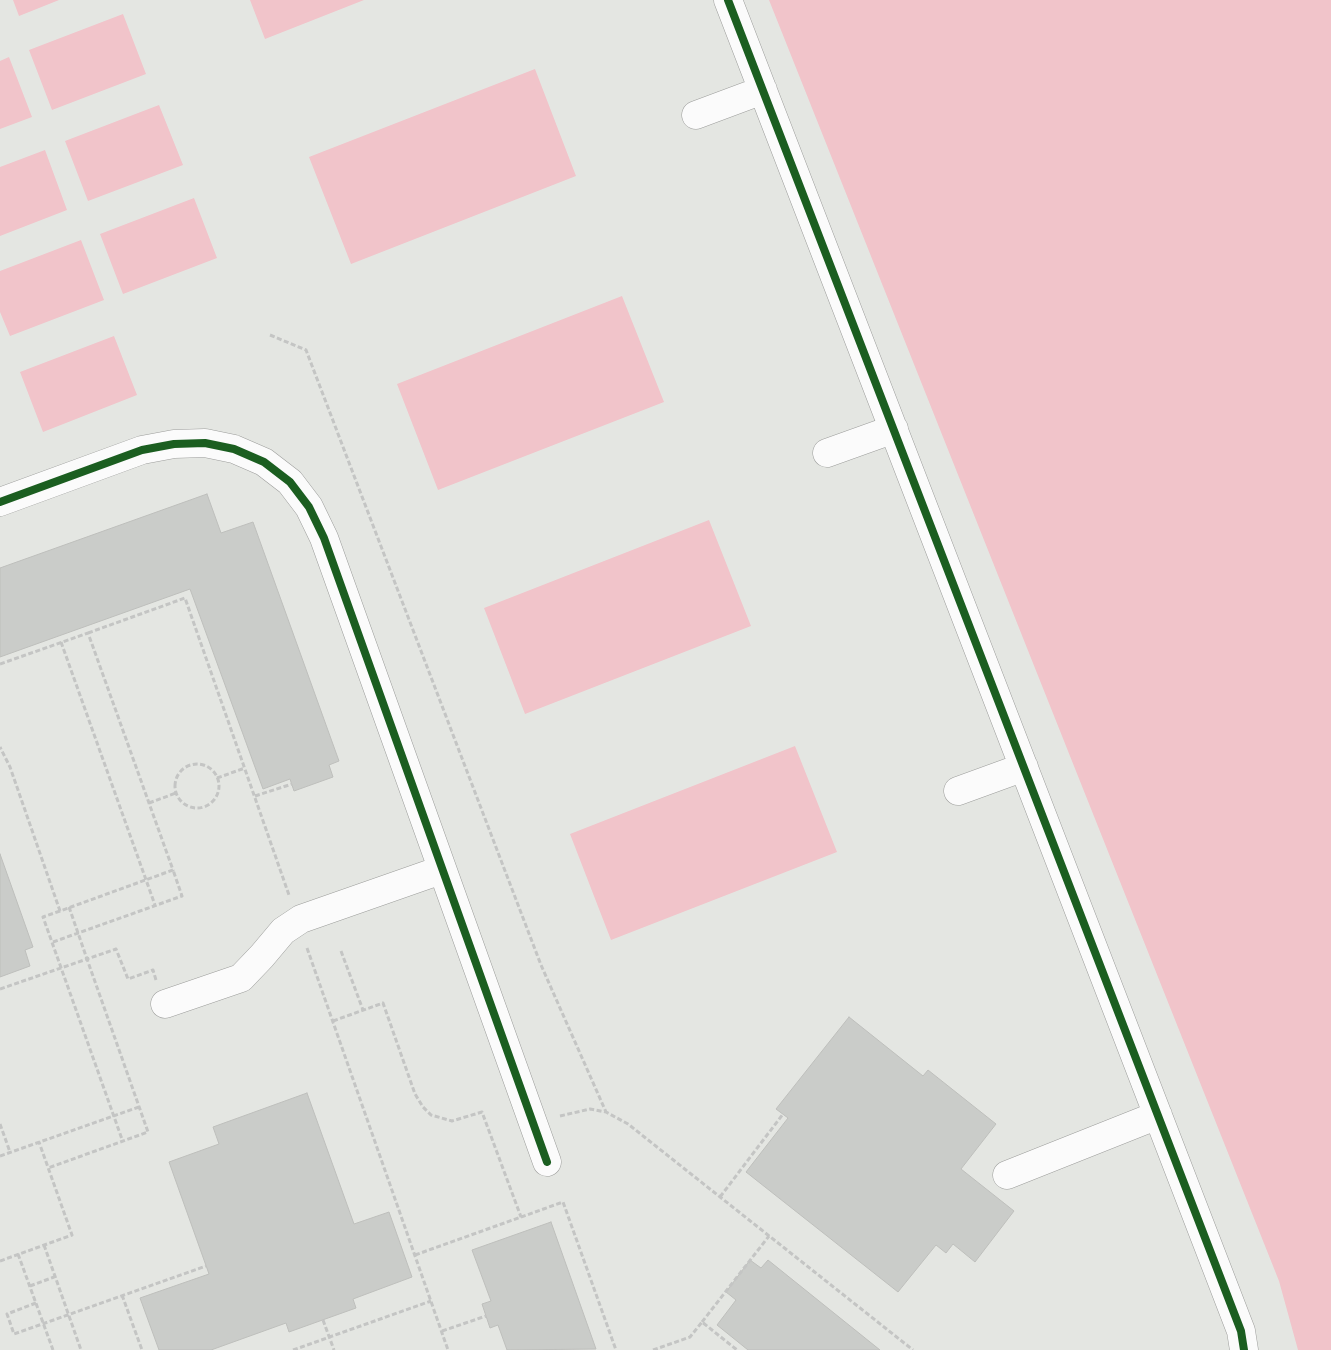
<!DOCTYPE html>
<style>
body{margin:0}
canvas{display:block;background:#e4e6e2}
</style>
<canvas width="1331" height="1350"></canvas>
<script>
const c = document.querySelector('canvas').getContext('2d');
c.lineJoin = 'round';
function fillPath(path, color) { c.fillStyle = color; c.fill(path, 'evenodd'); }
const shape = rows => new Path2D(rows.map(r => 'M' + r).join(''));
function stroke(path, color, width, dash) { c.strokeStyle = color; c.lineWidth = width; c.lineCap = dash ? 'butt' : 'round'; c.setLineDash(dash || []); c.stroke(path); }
fillPath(shape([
 [13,0,59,0,19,16],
 [250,0,364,0,265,39],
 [769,0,1331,0,1331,1350,1298,1350,1279,1281],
 [123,14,146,74,52,110,29,50],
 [9,57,32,117,0,129,0,61],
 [535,69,576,176,351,264,309,157],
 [159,105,183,165,88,201,65,141],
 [45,150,67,210,0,236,0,167],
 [194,198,217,258,123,294,100,234],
 [81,240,104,300,10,336,0,312,0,271],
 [622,296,664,402,438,490,397,384],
 [114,336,137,395,43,432,20,372],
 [709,520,751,626,525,714,484,608],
 [795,746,837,852,611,940,570,834]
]), '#f1c4ca');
const building = shape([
 [207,494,221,533,253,522,339,761,329,765,333,777,294,791,290,779,263,789,190,589,0,657,0,568,207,494],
 [0,854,33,947,25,950,30,966,0,977,0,854],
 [849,1017,923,1076,928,1070,996,1124,961,1169,1014,1211,975,1262,953,1244,946,1253,936,1245,898,1292,746,1172,788,1118,776,1109,849,1017],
 [307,1093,354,1224,389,1212,412,1277,353,1299,356,1308,289,1332,286,1323,211,1350,159,1350,140,1298,209,1274,169,1162,219,1144,213,1127,307,1093],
 [551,1222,596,1349,507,1350,498,1325,490,1328,482,1304,491,1301,472,1250,551,1222],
 [750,1260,761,1268,768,1260,880,1350,748,1350,717,1325,736,1300,726,1292,750,1260]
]);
fillPath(building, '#caccc9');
stroke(building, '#bebfbc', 1);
const minor = shape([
 [728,0,1241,1331,1244,1350],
 [696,115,763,90],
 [827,453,894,429],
 [0,502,142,450,174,444,205,443,234,449,264,462,290,482,309,507,324,538,547,1162],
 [958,791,1024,767],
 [165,1004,241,978,262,956,283,931,301,919,441,870],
 [1007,1175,1158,1115]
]);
stroke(minor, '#9c9d9b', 29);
stroke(shape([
 [270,335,306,350,541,965,606,1112],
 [88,633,185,598,289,895],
 [61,642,155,905],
 [0,664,88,633,173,870,60,911,10,767,0,747],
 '175 786a22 22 0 1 1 44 0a22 22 0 1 1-44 0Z',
 [217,778,245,768],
 [255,796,292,784],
 [149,803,176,793],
 [69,907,87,959,116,949,128,979,153,970,156,980],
 [60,911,43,917,123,1142],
 [53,942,182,896,173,870],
 [307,948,448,1350],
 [341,951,363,1010],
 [0,989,87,959,148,1132,48,1168],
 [333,1021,383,1003,415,1094,423,1107,431,1115,452,1121,482,1112,521,1217],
 [560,1116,590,1109,606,1112,628,1124,913,1350],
 [0,1124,10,1152],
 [0,1156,139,1107],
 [720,1197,783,1114],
 [44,1245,81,1350],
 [18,1254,53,1350],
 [415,1255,563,1202,616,1350],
 [0,1261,72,1235,39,1142],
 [30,1286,54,1277],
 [122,1295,142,1350],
 [36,1303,7,1314,14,1334,206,1266],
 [323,1320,334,1350],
 [702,1322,769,1236],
 [442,1331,486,1316],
 [293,1350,431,1301],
 [653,1350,690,1337,702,1322,737,1350]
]), '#c4c5c4', 3, [5, 2.5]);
stroke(minor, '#fbfbfb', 28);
stroke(shape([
 [728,0,1241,1331,1244,1350],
 [0,502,142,450,174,444,205,443,234,449,264,462,290,482,309,507,324,538,547,1162]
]), '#1b5e20', 8);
</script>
